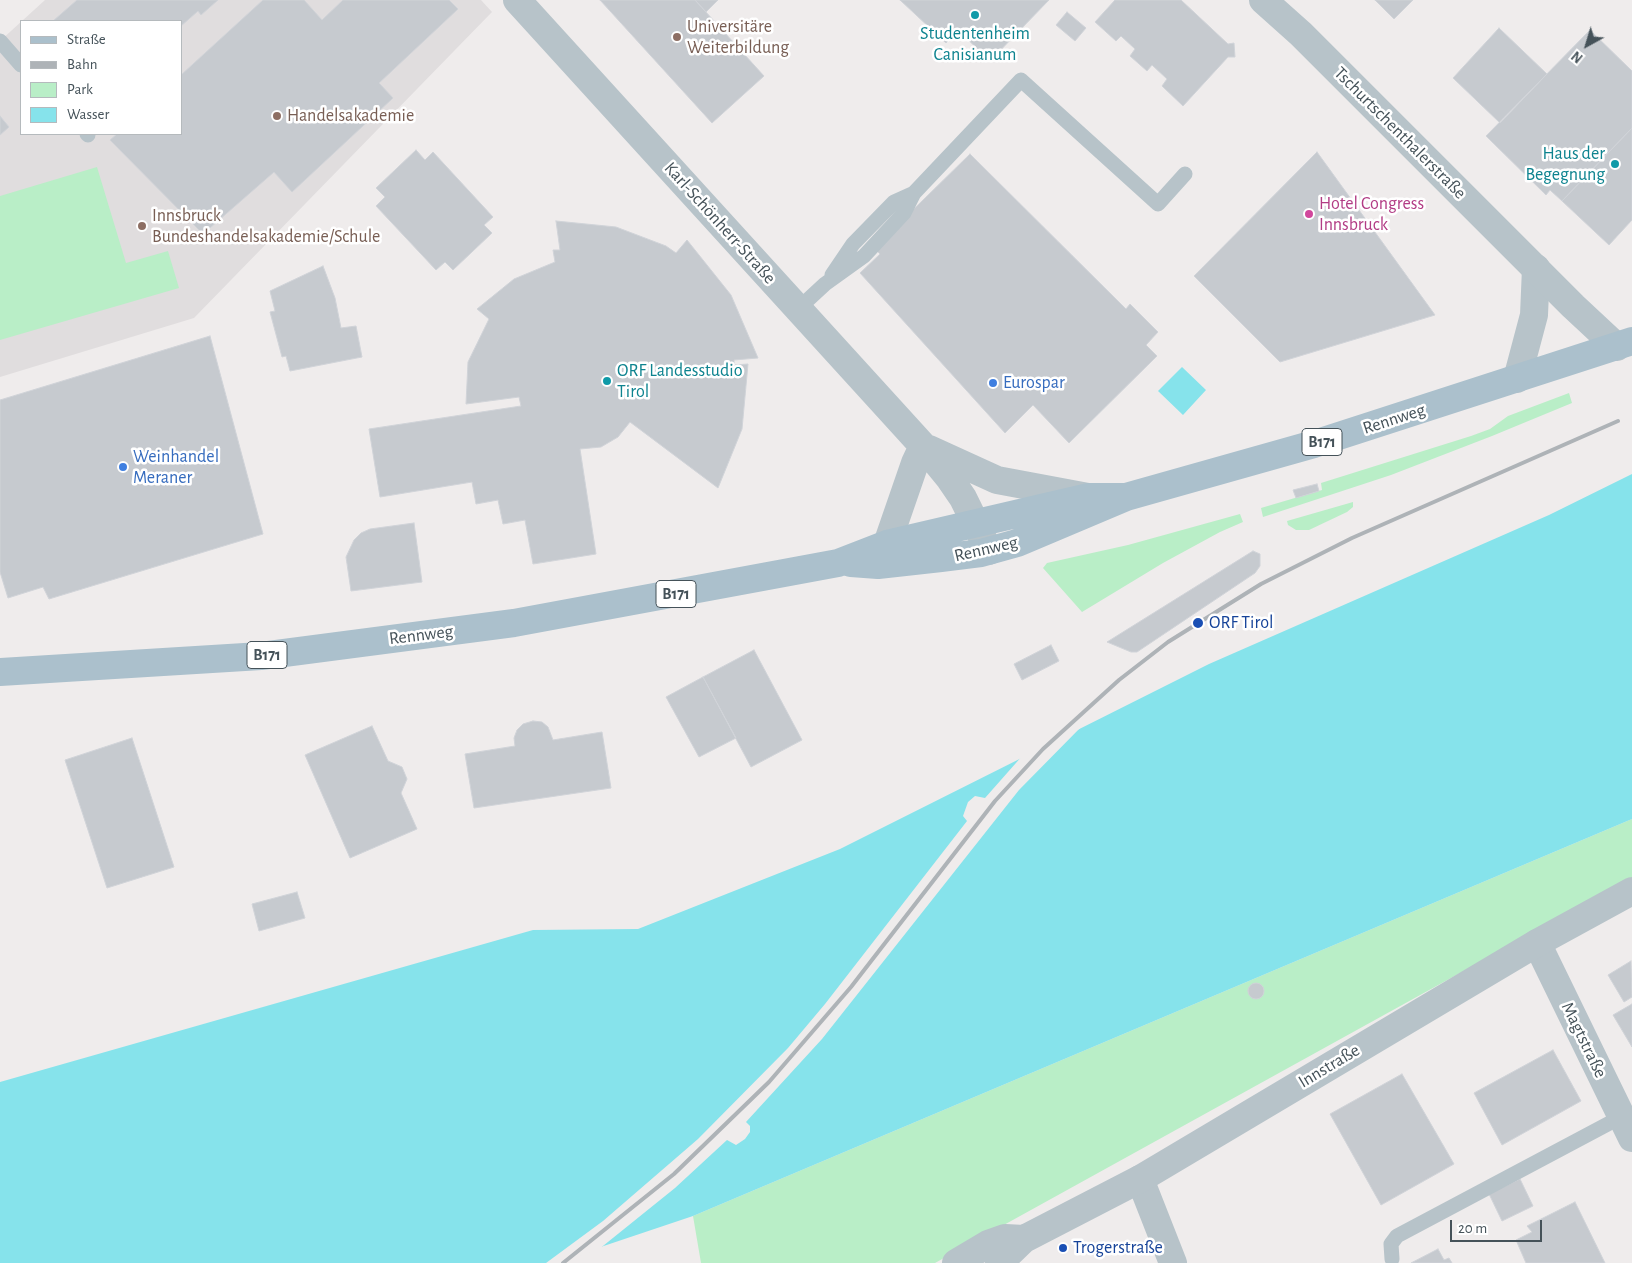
<!DOCTYPE html>
<meta charset="utf-8">
<style>
body{margin:0}
#map{position:relative;width:1632px;height:1263px;overflow:hidden;background:#efecec;font-family:"Alegreya Sans",sans-serif}
canvas{display:block}
.legend{position:absolute;left:20px;top:20px;width:162px;height:115px;box-sizing:border-box;background:#fff;border:1px solid #b5babd;margin:0;padding:6px 9px;list-style:none;font-size:15px;color:#455259}
.legend li{display:flex;align-items:center;gap:10px;height:25px}
.legend b{width:25px;border:1px solid #b5babd}
.north{position:absolute;left:1562px;top:20px;width:50px;height:50px;-webkit-text-stroke:4px #fff;paint-order:stroke;rotate:219deg;font-size:14px;font-weight:700;line-height:20px;text-align:center;color:#455259}
.north::after{content:'';display:block;margin:auto;width:18px;height:22px;background:#455259;clip-path:polygon(50% 0,100% 100%,50% 72%,0 100%)}
.scale{position:absolute;left:1450px;top:1220px;width:92px;height:22px;box-sizing:border-box;border:2px solid #455259;border-top:0;padding-left:6px;font-size:15px;line-height:18px;white-space:nowrap;color:#455259;-webkit-text-stroke:4px #fff;paint-order:stroke}
</style>
<div id="map">
<canvas width="1632" height="1263"></canvas>
<ul class="legend">
<li><b style="height:6px;background:#abc0cc"></b>Straße</li>
<li><b style="height:6px;background:#aeb3b7"></b>Bahn</li>
<li><b style="height:14px;background:#b9eec7"></b>Park</li>
<li><b style="height:14px;background:#86e3eb"></b>Wasser</li>
</ul>
<div class="north">N</div>
<div class="scale">20 m</div>
</div>
<script>
const c = document.querySelector('canvas').getContext('2d');
c.lineJoin = 'round';
function fillPath(path, color) { c.fillStyle = color; c.fill(path, 'evenodd'); }
const shape = rows => new Path2D(rows.map(r => 'M' + r).join(''));
function stroke(path, color, width, dash) { c.strokeStyle = color; c.lineWidth = width; c.lineCap = dash ? 'butt' : 'round'; c.setLineDash(dash || []); c.stroke(path); }
function write(font, color, halo, rows, align = 'center') {
  c.font = font + ' "Alegreya Sans",sans-serif'; c.lineWidth = 5; c.setLineDash([]); c.textBaseline = 'middle'; c.strokeStyle = halo; c.fillStyle = color; for (const [text, x, y, turn = 0] of rows) {
    c.save(); c.translate(x, y); c.rotate((+turn || 0) * Math.PI / 180); c.textAlign = isNaN(turn) ? turn : align; if (halo) c.strokeText(text, 0, 0); c.fillText(text, 0, 0); c.restore();
  }
}
fillPath(shape([
 [45,0,481,0,492,12,194,318,0,377,0,41],
 [21,21,181,21,181,134,21,134]
]), '#e0ddde');
fillPath(shape([
 [97,167,126,263,168,251,179,288,0,340,0,196],
 [1569,393,1572,403,1492,436,1391,475,1263,517,1261,508,1322,490,1321,483,1471,436,1490,429,1508,416],
 [1353,502,1353,507,1347,512,1309,530,1296,530,1288,525,1287,521],
 [1240,514,1243,522,1220,532,1163,563,1082,612,1043,568,1047,563,1128,545],
 [1632,819,1632,878,935,1263,701,1263,693,1216]
]), '#b9eec7');
fillPath(shape([
 [1182,367,1206,390,1183,415,1158,391],
 [1632,474,1632,819,693,1216,553,1263,0,1263,0,1082,533,930,638,929,840,849,1209,664,1549,515]
]), '#86e3eb');
fillPath(shape([
 [1083,725,1019,790,822,1039,746,1122,750,1126,750,1132,745,1139,736,1145,727,1140,675,1188,598,1250,560,1263,546,1263,603,1221,698,1139,788,1048,825,1004,967,821,963,816,968,802,975,796,985,798,1023,755]
]), '#efecec');
const building = shape([
 [77,0,218,0,201,15,198,11,181,26,181,21,53,21,77,0],
 [263,0,304,0,322,20,343,0,449,0,458,9,379,83,393,98,292,192,274,172,203,234,110,140,117,134,181,134,181,75,263,0],
 [600,0,695,0,764,76,712,123,600,0],
 [695,0,718,0,706,12,695,0],
 [900,0,1049,0,990,61,958,30,946,43,900,0],
 [1115,0,1181,0,1228,44,1234,43,1235,57,1228,57,1183,106,1162,86,1167,79,1152,65,1147,71,1130,56,1135,49,1121,36,1116,41,1095,22,1115,0],
 [1375,0,1413,0,1394,19,1375,0],
 [1067,12,1086,28,1075,41,1056,25,1067,12],
 [1499,28,1547,74,1500,123,1453,78,1499,28],
 [1590,30,1632,71,1632,128,1562,201,1550,190,1546,195,1486,136,1590,30],
 [0,116,9,127,0,135,0,116],
 [1632,128,1632,220,1609,245,1562,201,1632,128],
 [416,150,425,160,433,152,493,217,484,225,492,233,453,270,445,262,436,270,376,206,385,197,376,188,416,150],
 [1317,152,1435,315,1280,362,1194,276,1317,152],
 [970,154,1126,309,1130,304,1158,332,1146,345,1157,356,1069,443,1033,405,1005,433,860,273,880,254,874,248,970,154],
 [556,221,616,227,666,246,676,253,687,240,731,295,758,358,734,360,734,365,748,364,742,429,718,488,630,422,618,437,601,447,580,449,596,554,533,564,525,520,503,524,498,500,476,504,472,482,380,497,369,429,521,406,519,397,466,404,468,362,489,319,477,309,514,279,555,262,553,250,560,250,556,221],
 [323,266,335,298,341,328,356,326,362,357,290,371,286,356,282,357,270,312,275,311,270,291,323,266],
 [210,336,263,534,49,599,43,587,8,598,0,572,0,400,210,336],
 [1317,484,1319,491,1296,498,1293,490,1317,484],
 [414,523,422,582,351,591,346,557,354,540,361,533,370,529,414,523],
 [1253,551,1260,554,1260,566,1255,573,1137,652,1131,652,1107,642,1253,551],
 [1051,645,1059,661,1022,680,1014,664,1051,645],
 [754,650,802,740,751,767,703,677,754,650],
 [703,677,736,738,699,757,666,697,703,677],
 [533,721,542,722,548,727,553,740,602,732,611,788,474,808,465,754,515,746,514,738,517,730,523,724,533,721],
 [372,726,388,761,402,767,407,779,401,793,417,829,350,858,305,755,372,726],
 [132,738,174,867,107,888,65,760,132,738],
 [297,892,305,918,259,931,252,904,297,892],
 [1631,961,1632,997,1624,1002,1608,975,1631,961],
 '1248 991a8 8 0 1 1 16 0a8 8 0 1 1-16 0Z',
 [1632,1004,1632,1047,1613,1015,1632,1004],
 [1553,1050,1581,1101,1502,1145,1474,1093,1553,1050],
 [1402,1074,1454,1164,1381,1205,1330,1114,1402,1074],
 [1520,1179,1533,1206,1502,1221,1489,1194,1520,1179],
 [1575,1202,1605,1263,1526,1263,1516,1240,1532,1232,1527,1226,1575,1202],
 [1438,1249,1444,1260,1449,1258,1452,1263,1411,1263,1438,1249]
]);
fillPath(building, '#c6cacf');
stroke(building, '#d0d3d8', 1);
stroke(shape([
 [0,41,21,65],
 [87,134,88,135],
 [832,275,853,244,894,202,914,193],
 [798,309,825,284,864,256,904,213,914,193,1021,80,1158,204,1185,174],
 [1392,1259,1391,1244,1397,1236,1621,1117]
]), '#b7c3c9', 15);
stroke(shape([
 [517,0,923,446,950,479,963,498,989,551],
 [1517,379,1534,315,1536,268],
 [929,449,997,480,1088,497],
 [887,544,915,463,923,446],
 [1537,943,1632,1138],
 [1140,1179,1173,1263]
]), '#b7c3c9', 28);
stroke(shape([
 [1263,0,1301,34,1573,306,1617,347],
 [956,1263,988,1244,1005,1238,1024,1239],
 [999,1263,1024,1239,1140,1179,1537,943,1632,891]
]), '#b7c3c9', 28);
stroke(shape([
 [851,563,878,565,941,558,981,553,1017,543,1126,497,1314,444,1632,341],
 [0,672,261,656,514,623,838,563,887,544,1089,497,1126,497]
]), '#abc0cc', 28);
stroke(shape([
 [563,1263,674,1174,769,1082,851,987,995,801,1043,749,1119,680,1168,642,1261,584,1352,538,1618,421]
]), '#aeb3b7', 4);
for (const [x, y, r, color] of [
 [975,15,5,"#0f9aa8"],
 [677,37,5,"#8d6e63"],
 [277,116,5,"#8d6e63"],
 [1615,164,5,"#0f9aa8"],
 [1309,214,5,"#d1479c"],
 [142,226,5,"#8d6e63"],
 [607,381,5,"#0f9aa8"],
 [993,383,5,"#3f7fe0"],
 [123,467,5,"#3f7fe0"],
 [1198,623,6,"#1a4fb4"],
 [1063,1248,5,"#1a4fb4"]
]) { const dot = new Path2D(); dot.arc(x, y, r, 0, 2 * Math.PI); c.fillStyle = color; c.fill(dot); stroke(dot, '#fff', 2); }
for (const [x, y, w] of [
 [1322,442,40],
 [676,594,40],
 [267,655,40]
]) { const box = new Path2D(); box.roundRect(x - w / 2, y - 13.5, w, 27, 4); c.fillStyle = '#fff'; c.fill(box); stroke(box, '#455259', 1); }
write('bold 16px', '#455259', null, [
 ["B171",1322,442],
 ["B171",676,594],
 ["B171",267,655]
]);
write('18px', '#785e54', '#fff', [
 ["Universitäre",687,27],
 ["Weiterbildung",687,48],
 ["Handelsakademie",287,116],
 ["Innsbruck",152,216],
 ["Bundeshandelsakademie/Schule",152,237]
], 'left');
write('18px', '#0d838f', '#fff', [
 ["Studentenheim",975,34],
 ["Canisianum",975,55],
 ["Haus der",1605,154,"right"],
 ["Begegnung",1605,175,"right"],
 ["ORF Landesstudio",617,371,"left"],
 ["Tirol",617,392,"left"]
]);
write('18px', '#455259', '#fff', [
 ["Tschurtschenthalerstraße",1400,133,45],
 ["Karl-Schönherr-Straße",720,223,48],
 ["Rennweg",1394,419,-18],
 ["Rennweg",986,549,-13],
 ["Rennweg",421,635,-7],
 ["Magtstraße",1584,1040,64],
 ["Innstraße",1329,1066,-31]
]);
write('18px', '#b23c85', '#fff', [
 ["Hotel Congress",1319,204],
 ["Innsbruck",1319,225]
], 'left');
write('18px', '#366cbe', '#fff', [
 ["Eurospar",1003,383],
 ["Weinhandel",133,457],
 ["Meraner",133,478]
], 'left');
write('18px', '#164399', '#fff', [
 ["ORF Tirol",1209,623],
 ["Trogerstraße",1073,1248]
], 'left');
</script>
